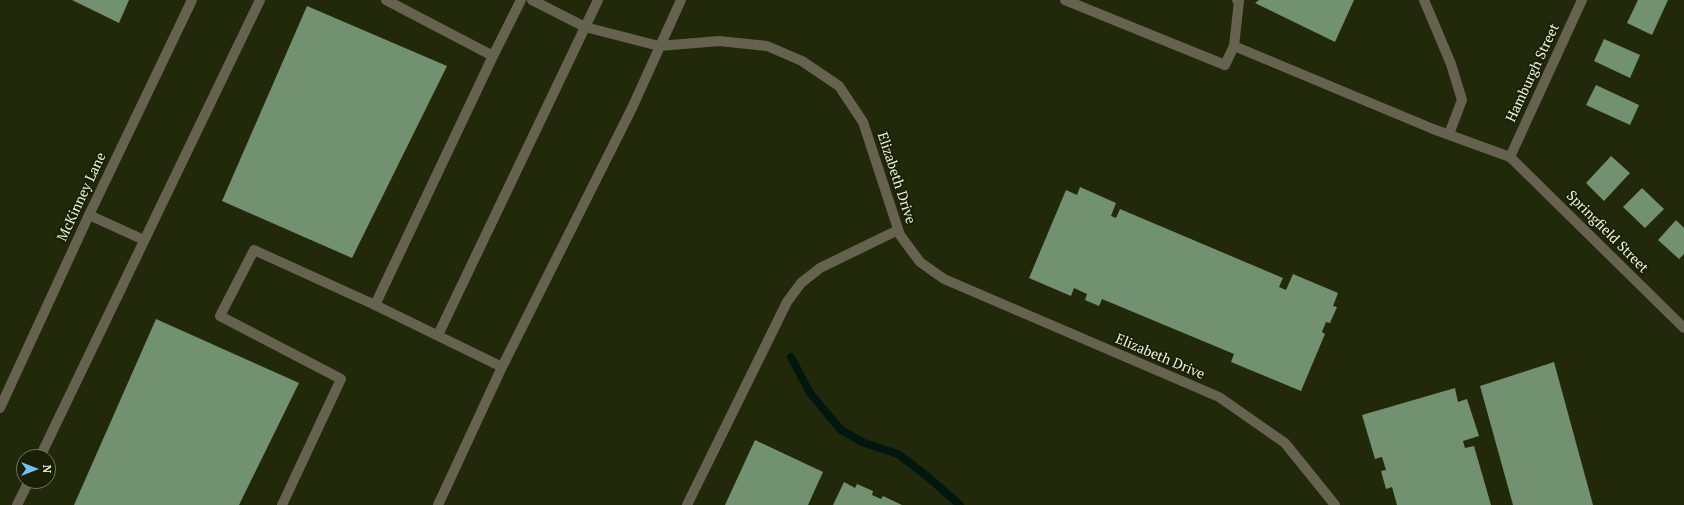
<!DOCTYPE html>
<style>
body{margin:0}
#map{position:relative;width:1684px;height:505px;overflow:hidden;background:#22290b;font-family:"PT Serif",serif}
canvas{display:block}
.north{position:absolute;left:16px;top:449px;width:40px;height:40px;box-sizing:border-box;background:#192003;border:1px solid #6e745c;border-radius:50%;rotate:90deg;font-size:11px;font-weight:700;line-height:16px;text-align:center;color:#edf3e1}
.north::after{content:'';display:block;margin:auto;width:14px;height:18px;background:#71c1f5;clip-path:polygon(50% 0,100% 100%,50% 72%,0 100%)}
</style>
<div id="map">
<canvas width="1684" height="505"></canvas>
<div class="north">N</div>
</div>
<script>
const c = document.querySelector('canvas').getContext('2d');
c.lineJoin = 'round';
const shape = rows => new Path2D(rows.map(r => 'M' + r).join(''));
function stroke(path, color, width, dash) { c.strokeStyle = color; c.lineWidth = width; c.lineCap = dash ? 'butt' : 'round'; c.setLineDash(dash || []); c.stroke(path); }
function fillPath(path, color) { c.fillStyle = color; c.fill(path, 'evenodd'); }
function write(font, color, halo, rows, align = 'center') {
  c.font = font + ' "PT Serif",serif'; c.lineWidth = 4; c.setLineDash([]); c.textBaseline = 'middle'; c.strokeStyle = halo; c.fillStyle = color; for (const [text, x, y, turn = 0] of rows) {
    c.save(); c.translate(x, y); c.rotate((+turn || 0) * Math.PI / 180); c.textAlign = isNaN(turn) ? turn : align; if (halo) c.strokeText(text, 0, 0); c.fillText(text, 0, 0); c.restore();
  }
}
stroke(shape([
 [791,357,810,393,841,430,864,443,898,454,928,477,960,505]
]), '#00170f', 8);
fillPath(shape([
 [72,0,129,0,119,23],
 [1259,0,1354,0,1335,42,1255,3],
 [1638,0,1668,0,1652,35,1627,23],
 [307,6,447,66,352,258,222,201],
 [1604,39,1640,55,1630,78,1594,61],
 [1596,85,1639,105,1630,125,1586,105],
 [1611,156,1630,173,1604,201,1586,183],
 [1080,187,1116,203,1111,216,1116,218,1120,209,1283,278,1279,287,1286,290,1293,274,1338,293,1333,306,1337,307,1330,323,1326,322,1322,332,1325,334,1301,391,1231,362,1234,354,1102,299,1099,306,1085,300,1087,294,1074,288,1071,296,1029,278,1066,190,1077,195],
 [1642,188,1664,209,1645,228,1623,207],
 [1676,220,1684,228,1684,254,1679,259,1658,240],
 [156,319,299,383,239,505,74,505],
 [1554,362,1593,505,1513,505,1480,386],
 [1455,388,1458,402,1467,399,1479,436,1463,441,1465,448,1474,446,1491,505,1397,505,1392,487,1386,489,1381,471,1386,470,1382,457,1375,459,1362,415],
 [755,440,823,472,808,505,725,505],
 [844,482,855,488,857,484,873,491,872,495,881,499,883,496,902,505,833,505]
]), '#719170');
stroke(shape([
 [386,0,493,56,521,0],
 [532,0,585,27,659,46,719,41,767,46,802,61,839,86,863,122,900,235,920,262,944,279,1219,397,1285,443,1335,505],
 [1065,0,1225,65,1234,46,1433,129,1510,157],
 [1424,0,1451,64,1462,100,1449,134],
 [1234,46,1239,1,1237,0],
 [493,56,375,305,502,367],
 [89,215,144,240],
 [438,335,598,0],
 [40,457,260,0],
 [17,505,29,481],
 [282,505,341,379,220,316,254,250,375,305],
 [438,505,502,367,632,108,681,0],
 [687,505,787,302,801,283,820,268,898,230]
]), '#666250', 10);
stroke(shape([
 [1582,0,1510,157,1684,328],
 [0,408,89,215,192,0]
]), '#666250', 10);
write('14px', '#edf3e1', '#192003', [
 ["Hamburgh Street",1533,73,-65],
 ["Elizabeth Drive",896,178,72],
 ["McKinney Lane",82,197,-65],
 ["Springfield Street",1607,232,45],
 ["Elizabeth Drive",1160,357,23]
]);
</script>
